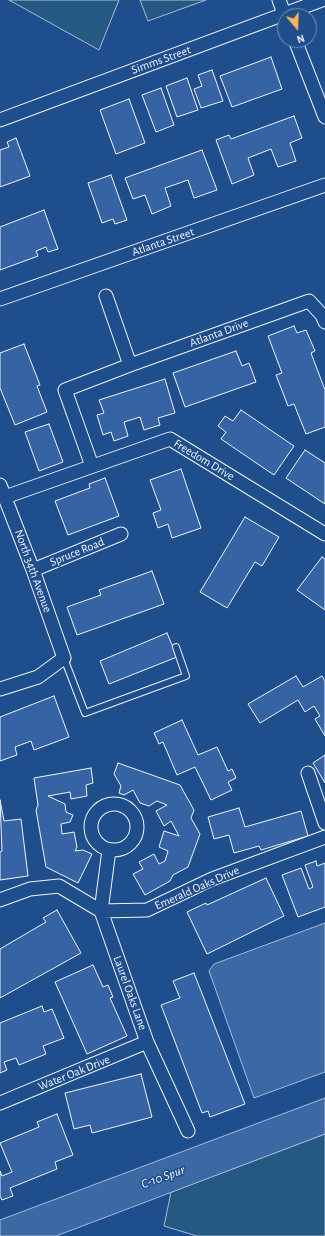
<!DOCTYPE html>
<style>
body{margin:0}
#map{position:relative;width:325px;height:1236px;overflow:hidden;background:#1f4e8c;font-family:"Alegreya Sans",sans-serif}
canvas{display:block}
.north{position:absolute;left:277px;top:8px;width:40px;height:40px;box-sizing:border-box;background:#1f4e8c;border:1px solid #7391ba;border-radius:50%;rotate:161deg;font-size:11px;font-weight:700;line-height:16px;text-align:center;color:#f2f6ff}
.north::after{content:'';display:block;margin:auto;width:14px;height:18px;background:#ffb74d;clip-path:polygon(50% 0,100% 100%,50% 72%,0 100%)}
</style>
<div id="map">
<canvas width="325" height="1236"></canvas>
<div class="north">N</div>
</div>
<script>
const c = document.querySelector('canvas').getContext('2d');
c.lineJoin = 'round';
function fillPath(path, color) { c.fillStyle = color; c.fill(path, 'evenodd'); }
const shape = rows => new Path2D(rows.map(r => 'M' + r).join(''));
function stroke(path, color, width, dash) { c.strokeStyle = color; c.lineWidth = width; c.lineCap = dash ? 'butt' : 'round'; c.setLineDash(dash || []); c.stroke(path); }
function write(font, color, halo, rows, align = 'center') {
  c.font = font + ' "Alegreya Sans",sans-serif'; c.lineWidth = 3; c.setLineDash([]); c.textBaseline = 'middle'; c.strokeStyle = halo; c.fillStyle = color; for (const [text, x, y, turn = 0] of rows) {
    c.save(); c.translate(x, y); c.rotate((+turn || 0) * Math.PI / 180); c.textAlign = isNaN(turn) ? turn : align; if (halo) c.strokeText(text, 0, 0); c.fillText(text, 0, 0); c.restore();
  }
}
const green = shape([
 [9,0,119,0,99,50,9,0],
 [140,0,206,0,148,21,140,0],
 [325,1134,325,1236,197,1236,164,1226,171,1192,325,1134]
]);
fillPath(green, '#245a82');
stroke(green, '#a8bbd7', 1);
const water = shape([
 [325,923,325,1072,254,1098,209,971,214,964,325,923],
 [325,1098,325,1134,56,1236,0,1236,0,1220,325,1098]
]);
fillPath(water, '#3b69a3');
stroke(water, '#a8bbd7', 1);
const building = shape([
 [271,57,282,89,232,107,220,76,271,57],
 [212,70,223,101,201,108,194,89,202,86,198,75,212,70],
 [187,78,198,110,177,117,166,86,187,78],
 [161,88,174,125,156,132,142,95,161,88],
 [129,99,145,143,116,154,100,110,129,99],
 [294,116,302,138,290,143,296,161,278,167,271,149,248,158,254,175,232,184,216,140,229,135,231,139,294,116],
 [16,138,30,176,0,187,0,150,9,147,7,142,16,138],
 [202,150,217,190,194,198,188,180,165,188,171,206,152,214,145,195,133,199,125,178,202,150],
 [111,175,127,220,115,224,113,219,102,223,88,183,111,175],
 [44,210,58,249,48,252,46,247,36,251,38,256,0,270,0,227,44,210],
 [294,326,297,333,306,330,315,351,311,353,325,390,325,427,306,434,294,404,288,406,276,375,282,373,268,336,294,326],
 [24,344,40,385,37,386,47,412,15,425,0,388,0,353,24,344],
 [236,351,242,366,249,363,256,382,185,407,173,373,236,351],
 [165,379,175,413,158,418,160,425,144,430,140,417,124,422,128,436,114,441,111,432,103,435,97,415,104,413,99,400,165,379],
 [241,410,294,446,274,475,221,439,226,432,218,426,225,416,233,421,241,410],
 [49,424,63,462,39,471,25,432,49,424],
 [305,450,325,463,325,504,286,478,305,450],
 [181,469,201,528,172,538,168,524,158,528,153,513,161,510,150,480,181,469],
 [105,478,119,516,68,535,55,501,90,488,89,484,105,478],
 [245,517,279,537,262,566,255,562,227,608,200,592,245,517],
 [322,557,325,559,325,610,297,590,322,557],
 [152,571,164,604,77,635,67,607,101,595,99,590,152,571],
 [167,633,177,657,109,684,100,661,167,633],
 [296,676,303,687,322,676,325,681,325,736,315,719,320,716,314,706,305,712,298,700,260,723,248,704,296,676],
 [54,696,69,737,34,750,31,741,15,747,17,755,0,761,0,717,54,696],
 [182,720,198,755,217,747,228,771,232,769,236,778,228,782,232,790,211,800,195,767,177,775,163,742,159,744,154,733,182,720],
 [325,755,325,783,313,763,325,755],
 [118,763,180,785,194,810,191,818,200,834,188,867,173,875,170,881,145,895,133,874,143,869,139,862,154,854,159,864,165,861,168,851,159,847,164,831,179,836,171,821,164,826,156,811,167,805,157,801,149,806,140,803,133,790,124,795,119,793,121,786,114,774,118,763],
 [91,768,93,783,86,785,87,796,71,799,70,792,48,796,65,804,66,812,73,815,70,822,61,824,62,834,74,832,77,847,75,851,83,850,92,854,78,883,46,867,36,810,38,805,34,778,91,768],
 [0,800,4,821,21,819,28,876,0,880,0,852,2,851,0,800],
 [239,808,245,827,301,811,308,836,261,850,259,846,234,853,229,835,214,839,208,817,239,808],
 [316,861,317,866,325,863,325,907,298,917,282,875,301,868,309,889,313,887,305,865,316,861],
 [266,878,284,916,207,954,187,912,206,903,207,905,266,878],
 [57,910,81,953,0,998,0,949,46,922,43,918,57,910],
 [93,965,103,987,108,985,113,997,110,998,127,1036,87,1054,55,982,93,965],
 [194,973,245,1104,210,1117,208,1111,202,1113,161,1005,180,998,173,981,194,973],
 [42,1006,44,1012,52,1009,64,1038,43,1046,46,1054,19,1065,16,1058,4,1062,7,1070,0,1073,0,1023,42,1006],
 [141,1074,152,1117,92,1133,90,1125,74,1129,65,1093,141,1074],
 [57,1114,73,1155,55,1162,57,1169,10,1188,13,1196,2,1200,0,1196,0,1171,2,1176,12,1172,0,1143,39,1127,37,1122,57,1114]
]);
fillPath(building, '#3563a3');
stroke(building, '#f2f6ff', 1);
const service = shape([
 [64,658,85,713,186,676,176,647]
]);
const minor = shape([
 [279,0,285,16],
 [295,40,325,117],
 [0,120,322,0],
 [0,299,325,185],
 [130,365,309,301,322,315,325,322],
 [92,466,65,390,130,365,106,296],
 [0,485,33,570,64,658,38,677,0,689],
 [5,497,170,439,325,534],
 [33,570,121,534],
 [308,773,325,823],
 '91 827a23 23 0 1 1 46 0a23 23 0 1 1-46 0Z',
 [109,850,101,911,147,1042,188,1131],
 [0,900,30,889,59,886,101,911,147,910,212,879,325,837],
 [0,1103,147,1042]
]);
stroke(service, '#f2f6ff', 8);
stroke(minor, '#f2f6ff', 15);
stroke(service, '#1f4e8c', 6);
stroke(minor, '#1f4e8c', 13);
write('12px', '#f2f6ff', '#1f4e8c', [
 ["Simms Street",161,60,-20],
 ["Atlanta Street",163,242,-19],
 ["Atlanta Drive",219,333,-20],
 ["Freedom Drive",204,460,31],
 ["Spruce Road",77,552,-22],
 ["North 34th Avenue",33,571,70],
 ["Emerald Oaks Drive",197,888,-24],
 ["Laurel Oaks Lane",130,993,70],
 ["Water Oak Drive",74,1073,-22]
]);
write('italic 13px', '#f2f6ff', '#1f4e8c', [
 ["C-10 Spur",163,1177,-20]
]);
</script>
